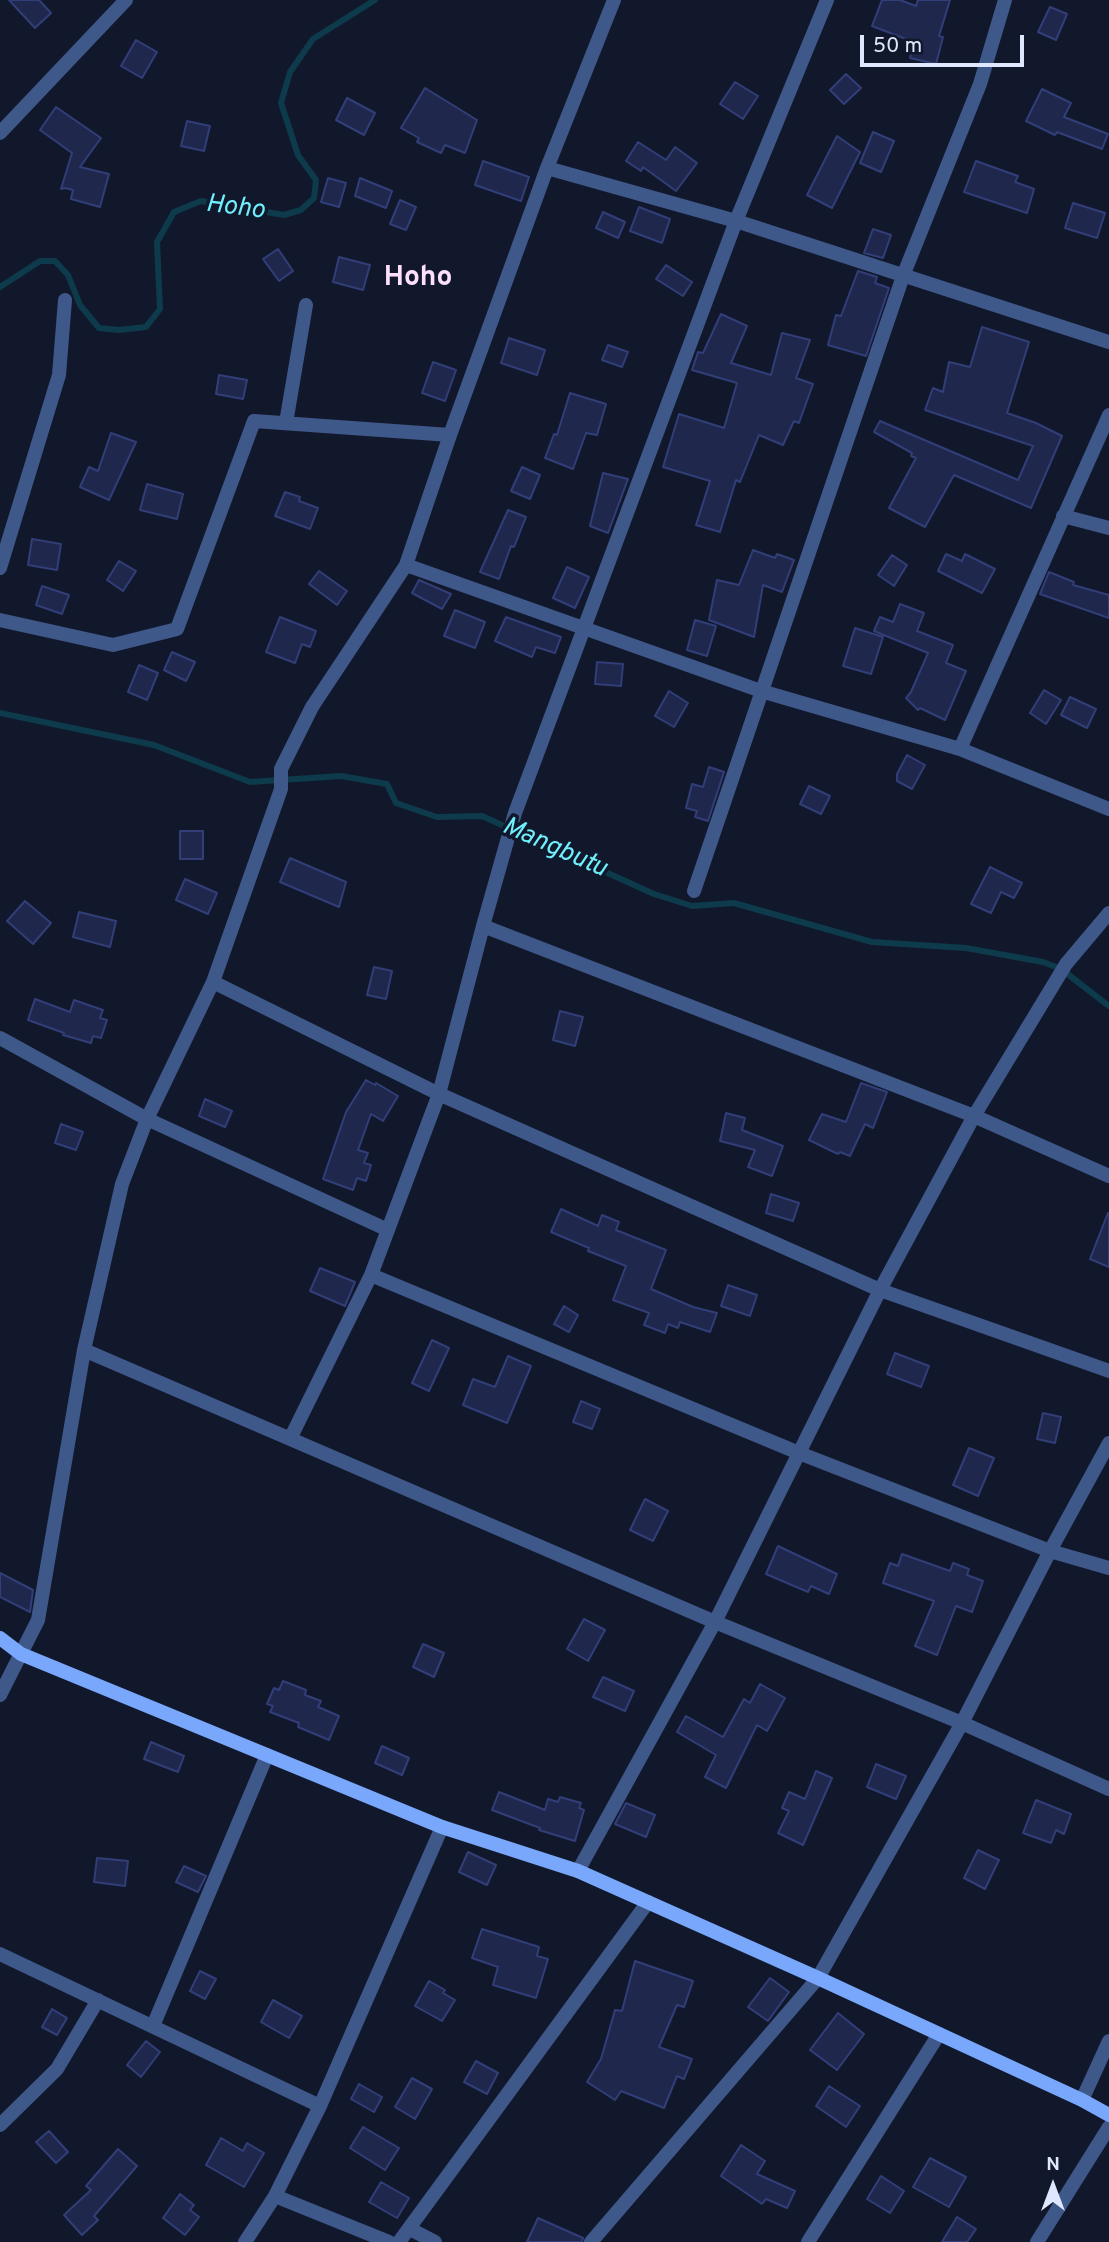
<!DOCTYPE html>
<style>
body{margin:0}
#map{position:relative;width:1109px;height:2242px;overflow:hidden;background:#12182c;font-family:Overpass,sans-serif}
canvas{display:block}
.north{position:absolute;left:1018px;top:2151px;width:70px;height:70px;-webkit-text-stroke:5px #12182c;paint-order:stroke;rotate:0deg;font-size:19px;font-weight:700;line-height:28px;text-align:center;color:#dee7fe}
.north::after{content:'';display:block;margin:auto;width:24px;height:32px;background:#dee7fe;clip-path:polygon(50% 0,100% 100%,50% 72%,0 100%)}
.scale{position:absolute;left:860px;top:35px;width:164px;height:32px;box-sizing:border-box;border:4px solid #dee7fe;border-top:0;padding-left:9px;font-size:21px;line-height:24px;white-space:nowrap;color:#dee7fe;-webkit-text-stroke:5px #12182c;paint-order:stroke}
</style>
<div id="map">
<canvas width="1109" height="2242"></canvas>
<div class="north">N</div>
<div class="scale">50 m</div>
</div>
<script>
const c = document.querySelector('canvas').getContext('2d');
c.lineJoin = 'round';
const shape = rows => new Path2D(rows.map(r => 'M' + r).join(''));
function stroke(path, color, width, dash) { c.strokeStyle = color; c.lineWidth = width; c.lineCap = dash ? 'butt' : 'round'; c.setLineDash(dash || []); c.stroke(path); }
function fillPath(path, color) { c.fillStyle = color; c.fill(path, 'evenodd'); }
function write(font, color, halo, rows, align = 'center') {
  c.font = font + ' Overpass,sans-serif'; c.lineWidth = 7; c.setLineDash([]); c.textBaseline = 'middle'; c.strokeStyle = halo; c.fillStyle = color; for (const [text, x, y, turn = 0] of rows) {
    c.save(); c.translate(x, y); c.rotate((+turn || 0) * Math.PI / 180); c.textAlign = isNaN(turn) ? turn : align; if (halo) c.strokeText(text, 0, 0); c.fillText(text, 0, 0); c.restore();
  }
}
stroke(shape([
 [0,287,40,261,55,261,68,275,80,305,99,328,119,330,146,327,160,309,157,242,174,212,201,201,284,215,301,210,314,198,316,180,298,155,281,103,290,72,313,39,375,0],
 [0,713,154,745,250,782,341,776,387,784,396,803,437,817,482,816,654,894,692,906,734,903,872,942,966,948,1043,962,1061,969,1109,1006]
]), '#0d3b4b', 6);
const building = shape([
 [9,0,39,0,51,13,35,28,9,0],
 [882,0,900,0,916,6,918,0,950,0,939,36,943,37,936,64,910,58,913,46,905,44,906,39,872,26,882,0],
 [1050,7,1067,14,1056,40,1038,32,1050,7],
 [136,40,157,52,142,78,121,66,136,40],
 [846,74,861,88,844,104,830,90,846,74],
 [735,82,758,96,743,119,720,104,735,82],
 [425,88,477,120,465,153,445,145,441,153,417,142,419,138,401,128,425,88],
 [1042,89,1071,103,1064,117,1108,134,1102,149,1057,132,1055,135,1026,121,1042,89],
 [347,98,375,113,364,135,336,120,347,98],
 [56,107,101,138,80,167,109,174,100,207,71,199,73,190,65,188,61,189,72,153,40,130,56,107],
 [187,121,210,126,204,151,181,146,187,121],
 [873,132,894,141,881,172,860,163,873,132],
 [837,136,860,152,832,208,807,195,837,136],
 [638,142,666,160,675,147,697,163,676,191,643,167,641,171,626,161,638,142],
 [483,161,529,177,521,201,475,185,483,161],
 [976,161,1018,176,1015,182,1034,189,1027,213,964,192,976,161],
 [328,178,346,183,339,207,321,202,328,178],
 [360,178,392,191,386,208,355,196,360,178],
 [400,200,416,207,406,230,390,224,400,200],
 [1073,203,1105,213,1097,238,1065,228,1073,203],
 [639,207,670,219,662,243,630,231,639,207],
 [603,212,625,222,618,238,596,228,603,212],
 [873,229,891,235,883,258,864,253,873,229],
 [278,249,293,271,279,281,263,259,278,249],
 [339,257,370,265,363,290,333,282,339,257],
 [666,265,692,282,683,296,656,279,666,265],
 [858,271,877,277,875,283,889,288,866,356,828,345,836,315,841,316,858,271],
 [721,314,747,326,731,363,771,375,782,333,810,340,796,378,813,384,799,423,794,421,783,445,759,435,740,482,736,480,720,532,696,525,710,481,663,467,679,414,724,428,737,383,692,370,698,352,703,353,721,314],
 [982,327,1029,342,1007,413,1036,423,1062,436,1031,508,954,475,925,527,889,508,916,458,911,456,912,453,874,432,880,421,1018,480,1033,446,925,410,933,388,943,392,949,362,970,367,982,327],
 [509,338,545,350,537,375,501,363,509,338],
 [608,345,628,352,622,367,602,360,608,345],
 [433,362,456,370,445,401,422,393,433,362],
 [219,375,247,380,243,399,216,394,219,375],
 [570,393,606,404,597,435,586,433,573,469,545,458,554,434,557,435,570,393],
 [111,433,136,442,109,500,80,487,89,467,98,471,111,433],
 [522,467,540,475,530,499,511,491,522,467],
 [603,473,628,479,608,533,590,526,603,473],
 [147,484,183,494,177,519,140,510,147,484],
 [285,492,300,497,299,501,318,508,310,529,275,516,285,492],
 [508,510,526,517,514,547,511,546,499,579,480,572,508,510],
 [32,539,61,544,57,570,28,565,32,539],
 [753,550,775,558,777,554,794,560,782,592,763,585,754,637,709,620,717,580,739,585,753,550],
 [946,554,962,561,965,554,995,569,982,593,938,571,946,554],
 [892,555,907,565,894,586,878,575,892,555],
 [119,561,136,571,123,591,107,580,119,561],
 [567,567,589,577,575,608,553,598,567,567],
 [319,571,347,591,337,605,309,584,319,571],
 [1049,572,1074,582,1073,585,1109,595,1109,618,1040,594,1049,572],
 [419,580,451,594,442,609,412,593,419,580],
 [42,586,69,595,62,614,36,605,42,586],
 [900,604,924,613,917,631,953,645,946,663,966,671,945,720,920,708,918,710,906,698,911,692,928,653,874,631,880,617,893,622,900,604],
 [455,610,485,622,475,648,444,636,455,610],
 [280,617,316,631,310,647,302,644,295,663,266,652,280,617],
 [506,617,561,637,555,653,536,647,532,657,495,641,506,617],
 [695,620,716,626,707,656,687,650,695,620],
 [855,628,883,637,871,674,843,666,855,628],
 [172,652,195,662,186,681,164,670,172,652],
 [597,662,623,664,621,686,595,684,597,662],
 [139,665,158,673,147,700,128,692,139,665],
 [1044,690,1061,700,1046,724,1030,713,1044,690],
 [669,691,688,703,674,727,655,716,669,691],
 [1070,697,1096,709,1087,728,1061,715,1070,697],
 [907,755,925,765,912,789,897,781,897,774,907,755],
 [709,767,724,772,708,821,695,817,697,811,686,808,692,784,703,787,709,767],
 [809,786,830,796,821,814,800,804,809,786],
 [180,831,203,831,203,859,180,859,180,831],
 [290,858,346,882,339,907,280,882,290,858],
 [990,867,1022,883,1014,898,1001,892,991,913,971,904,990,867],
 [185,879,217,893,208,914,176,900,185,879],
 [25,901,51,923,33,944,7,921,25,901],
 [79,912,116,921,110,947,73,937,79,912],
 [374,967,392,971,386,999,367,995,374,967],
 [35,999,70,1012,74,1000,103,1010,100,1018,107,1020,101,1038,93,1036,91,1043,63,1035,64,1033,28,1020,35,999],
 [560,1011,583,1017,575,1046,553,1040,560,1011],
 [366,1080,375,1085,376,1083,398,1096,383,1121,371,1114,358,1150,368,1153,364,1163,371,1165,366,1181,357,1178,353,1190,323,1179,346,1112,366,1080],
 [861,1083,887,1092,873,1128,865,1124,850,1156,840,1152,838,1154,809,1140,822,1114,846,1122,861,1083],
 [205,1099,232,1111,225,1127,199,1116,205,1099],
 [726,1113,745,1118,742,1130,783,1146,772,1176,748,1167,755,1150,720,1141,726,1113],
 [61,1124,83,1132,76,1150,55,1143,61,1124],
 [771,1194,799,1203,793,1221,766,1213,771,1194],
 [561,1209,598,1226,602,1215,619,1222,616,1230,666,1250,651,1289,693,1307,717,1313,710,1332,680,1322,678,1328,668,1324,665,1333,644,1325,649,1313,613,1300,626,1266,588,1251,589,1248,551,1232,561,1209],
 [1108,1213,1109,1213,1109,1267,1090,1259,1108,1213],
 [320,1268,355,1282,345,1306,310,1291,320,1268],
 [728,1285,757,1295,750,1316,721,1306,728,1285],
 [564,1306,578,1315,569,1332,554,1324,564,1306],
 [432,1340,449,1348,429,1391,412,1383,432,1340],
 [895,1353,929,1366,921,1387,887,1374,895,1353],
 [508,1356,531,1366,507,1423,463,1405,473,1379,495,1387,508,1356],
 [581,1401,600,1409,592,1429,573,1422,581,1401],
 [1043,1413,1061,1417,1055,1443,1037,1439,1043,1413],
 [969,1448,994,1458,978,1496,953,1485,969,1448],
 [645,1499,668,1511,653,1541,630,1530,645,1499],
 [778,1546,837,1574,829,1594,811,1586,808,1592,766,1574,778,1546],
 [902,1554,950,1571,953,1563,969,1569,967,1575,983,1581,972,1612,956,1606,937,1655,915,1646,934,1601,883,1583,890,1563,898,1566,902,1554],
 [0,1573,33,1590,30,1612,0,1597,0,1573],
 [584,1619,605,1630,588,1661,567,1649,584,1619],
 [423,1644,444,1653,434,1677,413,1667,423,1644],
 [603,1677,634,1691,625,1711,593,1697,603,1677],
 [283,1681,306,1690,305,1695,321,1701,318,1707,339,1716,329,1740,298,1727,299,1723,270,1712,273,1706,267,1704,274,1688,279,1690,283,1681],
 [760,1684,785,1698,767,1731,757,1725,726,1788,705,1777,716,1755,677,1732,686,1716,723,1737,744,1699,750,1703,760,1684],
 [151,1742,184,1756,178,1772,144,1759,151,1742],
 [382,1746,409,1758,402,1775,375,1763,382,1746],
 [876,1764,906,1776,896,1799,867,1787,876,1764],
 [816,1771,832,1778,803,1845,778,1833,789,1811,782,1808,789,1792,805,1799,816,1771],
 [499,1792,545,1810,548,1799,558,1802,560,1797,581,1803,579,1808,584,1810,575,1841,539,1830,540,1828,492,1810,499,1792],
 [1036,1800,1071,1814,1064,1834,1056,1830,1051,1843,1023,1833,1036,1800],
 [626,1803,655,1815,646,1837,615,1824,626,1803],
 [978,1850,999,1860,985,1889,964,1878,978,1850],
 [468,1852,496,1865,487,1885,459,1872,468,1852],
 [97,1858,128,1861,125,1886,94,1882,97,1858],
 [184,1866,206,1876,198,1892,176,1882,184,1866],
 [482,1929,539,1947,537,1956,548,1959,536,1998,493,1985,498,1967,472,1958,482,1929],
 [635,1961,693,1981,684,2007,677,2005,659,2047,692,2059,684,2079,677,2076,664,2108,621,2091,615,2100,587,2082,601,2059,615,2010,622,2011,635,1961],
 [200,1971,216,1979,205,1999,190,1991,200,1971],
 [770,1978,789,1992,768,2021,748,2007,770,1978],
 [429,1981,445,1990,443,1993,455,2000,442,2021,415,2006,429,1981],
 [273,2000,302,2016,289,2038,261,2022,273,2000],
 [52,2009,67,2018,57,2035,42,2027,52,2009],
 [838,2013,864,2034,837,2070,810,2050,838,2013],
 [146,2041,160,2052,141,2077,127,2065,146,2041],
 [476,2061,498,2073,487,2094,464,2082,476,2061],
 [412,2078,432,2089,415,2119,395,2107,412,2078],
 [359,2084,382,2097,374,2112,351,2099,359,2084],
 [829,2086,860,2106,846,2127,816,2106,829,2086],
 [363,2127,399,2148,385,2170,350,2148,363,2127],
 [49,2131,68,2152,56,2163,36,2142,49,2131],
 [221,2138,243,2151,247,2143,264,2153,244,2187,206,2165,221,2138],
 [741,2145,765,2161,757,2174,795,2191,787,2208,766,2199,762,2204,721,2176,741,2145],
 [118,2149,137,2166,94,2216,98,2220,82,2235,64,2215,91,2190,86,2186,118,2149],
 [930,2158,966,2177,949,2207,913,2187,930,2158],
 [881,2176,904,2191,890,2213,867,2199,881,2176],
 [381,2182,409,2198,397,2218,369,2202,381,2182],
 [180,2194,194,2205,190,2210,199,2217,185,2235,163,2218,180,2194],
 [957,2217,976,2229,967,2242,942,2242,957,2217],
 [538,2218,583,2238,582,2242,527,2242,538,2218]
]);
fillPath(building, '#1f274d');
stroke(building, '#313e78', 2);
stroke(shape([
 [0,133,126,0],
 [547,168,736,221,1109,342],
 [286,423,306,305],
 [1063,516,1109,528],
 [406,565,761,691,960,749,1109,809],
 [0,568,59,375,65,300],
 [0,620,113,645,177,629,254,421,450,435],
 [960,749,1109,415],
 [694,891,903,276,980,84,1005,0],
 [483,926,974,1116,1109,1176],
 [213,982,439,1094,880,1290,1109,1371],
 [0,1038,147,1119,388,1230],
 [371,1275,799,1453,1050,1551,1109,1568],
 [84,1350,715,1622,962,1723,1109,1789],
 [290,1439,371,1275,439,1094,483,926,515,813,736,221,827,0],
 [0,1695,38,1620,84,1350,122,1184,147,1119,213,982,281,789,281,769,312,707,406,565,450,435,547,168,614,0],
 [578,1871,715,1622,880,1290,974,1116,1066,964,1109,913],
 [0,1954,320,2106],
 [153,2026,267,1755],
 [1082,2100,1109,2041],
 [0,2125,57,2069,98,2000],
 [275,2196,389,2242],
 [410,2229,435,2242],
 [245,2242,275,2196,320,2106,442,1827],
 [399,2242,648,1902],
 [591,2242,818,1978,962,1723,1050,1551,1109,1443],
 [808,2242,939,2034],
 [1037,2242,1109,2127]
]), '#3f588a', 14);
stroke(shape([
 [0,1638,21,1654,442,1827,578,1871,818,1978,1082,2100,1109,2115]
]), '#78a7fc', 14);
write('italic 26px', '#6ff0fc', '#12182c', [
 ["Hoho",235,209,7],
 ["Mangbutu",554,849,24]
]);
write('bold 28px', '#fee0fe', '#12182c', [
 ["Hoho",418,279]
]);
</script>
